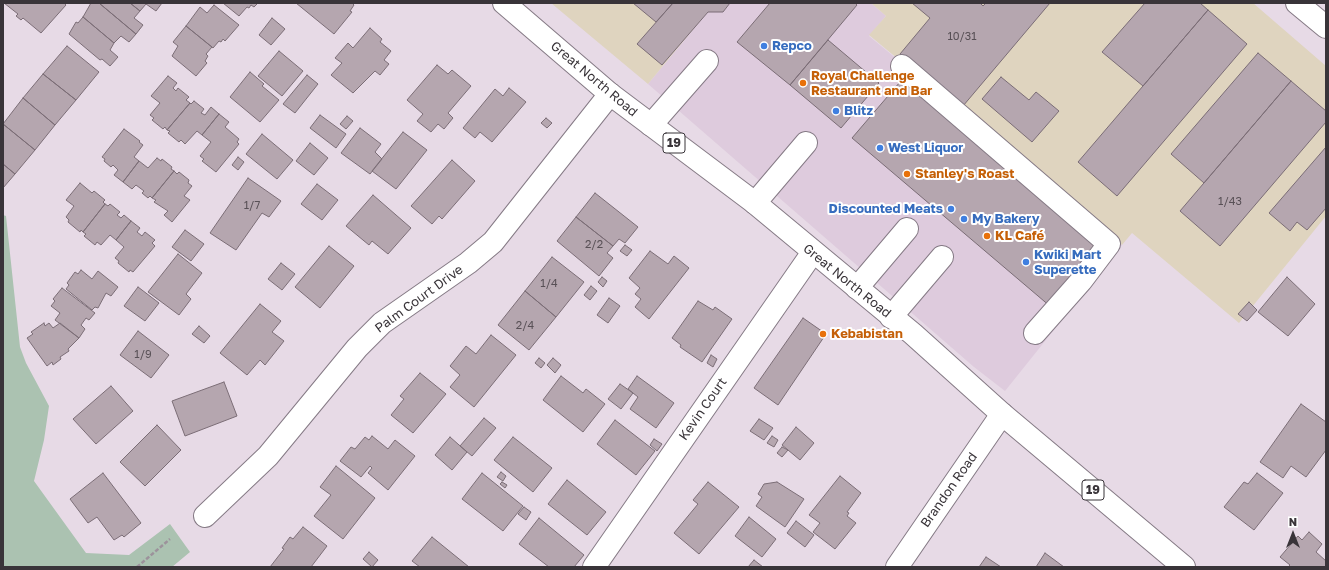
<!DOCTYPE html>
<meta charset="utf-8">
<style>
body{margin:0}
#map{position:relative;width:1329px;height:570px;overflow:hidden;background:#e7dae6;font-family:"Golos Text",sans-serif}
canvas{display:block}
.frame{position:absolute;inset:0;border:4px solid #393439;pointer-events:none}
.north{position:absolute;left:1273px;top:514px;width:40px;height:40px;-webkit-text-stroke:3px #fff;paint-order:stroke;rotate:0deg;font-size:11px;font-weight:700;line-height:16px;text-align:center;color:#393439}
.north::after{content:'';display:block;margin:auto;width:14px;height:18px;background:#393439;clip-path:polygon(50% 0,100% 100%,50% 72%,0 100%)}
</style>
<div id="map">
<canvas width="1329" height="570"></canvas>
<div class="frame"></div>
<div class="north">N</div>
</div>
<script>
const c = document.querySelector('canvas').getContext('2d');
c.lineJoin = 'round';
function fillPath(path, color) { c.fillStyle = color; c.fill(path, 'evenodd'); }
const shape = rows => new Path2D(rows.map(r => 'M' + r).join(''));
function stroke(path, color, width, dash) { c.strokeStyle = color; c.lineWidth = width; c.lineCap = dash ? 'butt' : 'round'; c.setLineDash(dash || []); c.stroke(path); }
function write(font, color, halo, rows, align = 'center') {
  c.font = font + ' "Golos Text",sans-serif'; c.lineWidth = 4; c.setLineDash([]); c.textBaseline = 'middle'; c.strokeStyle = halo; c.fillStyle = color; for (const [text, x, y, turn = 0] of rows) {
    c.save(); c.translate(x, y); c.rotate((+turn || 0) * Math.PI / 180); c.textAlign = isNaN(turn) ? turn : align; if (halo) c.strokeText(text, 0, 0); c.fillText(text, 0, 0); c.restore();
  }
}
fillPath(shape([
 [715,3,871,3,886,16,869,36,1122,245,1005,391,974,367,648,84]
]), '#decbdd');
fillPath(shape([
 [551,3,715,3,648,84],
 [871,3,1253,3,1326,66,1326,216,1239,323,1132,233,1122,245,869,35,886,16]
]), '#dfd4bf');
fillPath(shape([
 [3,215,6,216,20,347,26,363,49,406,44,440,34,481,86,553,129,555,170,524,190,552,172,567,3,567]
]), '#abc2b1');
const building = shape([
 [4,3,64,3,66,5,41,33,23,18,21,20,16,16,18,14,4,3],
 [91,3,99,3,136,34,129,42,121,36,114,43,83,17,91,3],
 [99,3,130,3,140,11,134,18,143,25,136,34,99,3],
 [130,3,162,3,156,11,146,4,140,11,130,3],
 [223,3,258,3,254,7,251,5,249,8,247,7,239,16,223,3],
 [296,3,352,3,354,5,350,11,352,12,334,34,296,3],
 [633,3,673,3,656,22,633,3],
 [673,3,730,3,723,12,708,12,662,65,637,44,673,3],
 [770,3,855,3,857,5,790,85,737,42,770,3],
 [912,3,980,3,983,6,986,3,1050,3,963,106,900,54,930,18,912,3],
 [1145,3,1200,3,1208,10,1143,86,1102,52,1145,3],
 [214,5,239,25,225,41,223,39,221,42,219,41,213,48,186,26,200,7,207,13,214,5],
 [1208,10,1247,44,1117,196,1078,162,1208,10],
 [83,17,114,43,110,50,118,57,110,66,102,59,100,60,69,34,76,22,78,23,83,17],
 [272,18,285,29,271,45,259,35,272,18],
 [186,26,212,47,206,54,208,56,205,61,207,63,196,76,172,56,178,46,173,42,186,26],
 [370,28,382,39,380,42,391,51,384,60,389,64,380,75,375,71,353,93,331,75,342,63,335,58,348,43,353,48,370,28],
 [828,40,879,83,841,128,790,85,828,40],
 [67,46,99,72,76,100,43,74,67,46],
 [279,51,303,71,282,96,258,76,279,51],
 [1258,53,1291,81,1204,183,1171,154,1258,53],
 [437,65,448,74,452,70,471,86,448,113,453,118,444,129,438,124,431,132,417,121,423,114,407,100,437,65],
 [250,72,264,84,262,86,279,100,260,122,230,97,250,72],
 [43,74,76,100,55,125,23,98,43,74],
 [307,75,318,84,295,113,283,104,307,75],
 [906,75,1105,244,1051,307,852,138,906,75],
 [168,76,177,83,173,88,176,91,178,88,189,97,186,100,190,103,167,130,165,127,163,129,152,120,154,118,150,115,160,103,151,96,168,76],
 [1001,77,1029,100,1036,92,1059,111,1032,142,982,99,1001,77],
 [1291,81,1326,111,1326,122,1220,246,1180,211,1291,81],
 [509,88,526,102,492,142,480,132,475,138,463,128,495,89,503,96,509,88],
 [23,98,55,125,35,150,3,124,23,98],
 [194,101,204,109,201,113,205,115,211,107,219,114,202,135,197,131,185,144,181,140,179,142,168,133,170,131,167,130,190,103,191,104,194,101],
 [219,114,229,122,225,127,239,139,237,142,239,144,216,172,202,161,204,159,200,156,211,142,202,135,219,114],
 [320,115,346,134,336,148,310,128,320,115],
 [347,116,353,121,346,129,340,124,347,116],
 [546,118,552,123,547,128,541,123,546,118],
 [3,124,35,150,15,174,3,164,3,124],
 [360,128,381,144,375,152,382,159,370,174,341,153,360,128],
 [124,129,140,141,139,142,143,145,134,157,139,161,123,182,114,175,118,170,113,165,111,167,104,161,105,159,102,157,124,129],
 [403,132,427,150,396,189,372,171,403,132],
 [262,134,293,160,277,179,246,154,262,134],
 [310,143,328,158,314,175,296,161,310,143],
 [1326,147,1326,208,1307,230,1297,222,1290,231,1269,213,1326,147],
 [238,157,244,162,238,170,232,165,238,157],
 [157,158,161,161,162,159,172,167,171,169,174,171,152,198,150,196,148,198,142,193,144,191,136,185,132,189,123,182,139,161,148,168,157,158],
 [452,160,475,181,442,219,439,216,432,224,411,206,452,160],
 [3,164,15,174,3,188,3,164],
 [174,171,177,174,179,172,189,180,188,183,192,186,184,196,190,200,172,222,164,215,168,211,154,202,156,200,152,198,174,171],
 [248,178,281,201,269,217,262,213,236,250,210,233,248,178],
 [80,183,92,193,94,191,105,200,103,202,105,204,83,232,81,230,80,232,68,222,69,220,66,217,74,206,66,200,80,183],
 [317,184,338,200,322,220,301,204,317,184],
 [595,193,638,227,625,243,619,239,613,246,576,217,595,193],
 [373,195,411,228,388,254,372,241,369,245,346,226,373,195],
 [105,204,108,206,110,204,120,212,117,215,121,218,124,215,131,221,116,240,110,235,101,245,97,242,95,245,84,236,86,234,83,232,105,204],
 [576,217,613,246,607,253,613,258,599,276,557,241,576,217],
 [131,221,140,228,137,232,142,236,145,232,155,240,152,243,155,246,133,272,130,270,129,272,118,263,119,261,115,258,124,247,116,240,131,221],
 [185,230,204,244,191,261,172,247,185,230],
 [625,245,632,250,627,256,620,251,625,245],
 [329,246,354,266,320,308,295,287,329,246],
 [650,251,668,264,674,256,689,268,649,319,635,307,641,299,635,294,640,288,629,278,650,251],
 [178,254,202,273,186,294,191,299,179,315,148,292,178,254],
 [552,257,584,282,556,317,525,291,552,257],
 [281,263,295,274,282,290,268,279,281,263],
 [81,270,92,279,98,271,118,287,111,296,106,293,98,308,95,307,92,310,66,289,69,285,67,283,75,272,78,274,81,270],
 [602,277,607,281,603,287,598,282,602,277],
 [1287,277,1315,304,1288,336,1258,312,1287,277],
 [591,286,597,291,590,300,584,295,591,286],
 [138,287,159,303,145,321,124,306,138,287],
 [62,288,95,313,89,320,86,318,81,325,85,329,79,338,55,320,60,313,51,306,55,301,53,299,62,288],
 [525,291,556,317,529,350,498,325,525,291],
 [609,298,620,306,608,323,597,315,609,298],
 [698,301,713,310,715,307,732,319,702,362,680,347,681,345,672,338,698,301],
 [1249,302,1257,310,1247,321,1238,314,1249,302],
 [260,304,281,321,272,332,284,341,265,365,260,360,247,375,220,353,260,304],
 [803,318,826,334,778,405,754,388,803,318],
 [44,323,45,326,49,323,53,328,60,323,79,338,68,349,69,351,60,357,61,359,53,365,52,362,47,366,27,338,33,334,31,332,44,323],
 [199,326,210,336,204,343,192,334,199,326],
 [138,331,169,355,151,378,120,355,138,331],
 [491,335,516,355,474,407,450,387,460,375,450,366,466,346,476,354,491,335],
 [711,355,717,359,713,367,707,363,711,355],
 [539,358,545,363,541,368,535,363,539,358],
 [553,358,561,365,555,373,547,365,553,358],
 [420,373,446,394,413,433,391,415,404,399,400,396,420,373],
 [561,376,583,393,586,389,605,404,583,432,543,400,561,376],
 [637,376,674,403,656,428,630,409,638,397,628,389,637,376],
 [224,382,237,416,185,436,172,401,224,382],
 [620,384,633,393,621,409,608,399,620,384],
 [111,386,133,411,96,444,73,419,111,386],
 [1301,404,1326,422,1326,450,1306,477,1291,466,1283,478,1260,462,1301,404],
 [484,418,496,428,472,456,460,446,484,418],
 [759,419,773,428,764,440,750,431,759,419],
 [615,420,655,451,636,475,597,444,615,420],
 [157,425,181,450,145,486,120,462,157,425],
 [796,427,814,443,800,460,782,445,796,427],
 [372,436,388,449,395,440,415,456,388,490,368,473,372,468,370,466,361,477,340,461,351,447,355,449,365,437,369,440,372,436],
 [772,436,778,440,774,447,767,443,772,436],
 [450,437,467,452,452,470,435,455,450,437],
 [513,437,552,468,533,492,494,460,513,437],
 [654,439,662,444,657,451,650,445,654,439],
 [782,447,788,450,782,457,777,453,782,447],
 [336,466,375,498,343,539,314,516,331,495,320,487,336,466],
 [501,472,506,476,503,481,497,477,501,472],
 [103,473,141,523,124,537,122,535,114,540,97,517,88,523,70,499,103,473],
 [482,473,523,506,503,531,462,499,482,473],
 [1257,473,1283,493,1254,530,1224,507,1244,482,1248,484,1257,473],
 [840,476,861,493,847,512,849,513,847,516,856,523,835,549,813,532,820,523,809,515,840,476],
 [567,480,606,512,587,535,548,504,567,480],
 [502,482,507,485,505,488,500,484,502,482],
 [708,482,739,507,699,554,674,533,698,504,693,500,708,482],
 [777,482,804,499,785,527,756,506,762,497,758,494,764,484,777,482],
 [524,507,531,512,526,520,518,514,524,507],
 [749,517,776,539,762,557,735,536,749,517],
 [539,518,584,555,574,567,549,567,519,544,539,518],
 [796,521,814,535,805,547,787,533,796,521],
 [303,527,327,546,311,567,270,567,284,549,282,548,290,537,293,539,303,527],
 [1309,532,1322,544,1316,552,1326,561,1326,567,1288,567,1290,565,1280,557,1298,536,1302,540,1309,532],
 [432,537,469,567,420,567,412,561,432,537],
 [369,552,378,560,372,567,363,559,369,552],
 [1045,553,1064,567,1036,567,1045,553],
 [986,557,1001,567,979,567,986,557],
 [754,560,763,567,748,567,754,560]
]);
fillPath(building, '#b5a6af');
stroke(building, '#7b6d76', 1);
const minor = shape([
 [1297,3,1326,27],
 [902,66,1109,244,1081,281,1035,333],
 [651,125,707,61],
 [755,203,806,143],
 [857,288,907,229],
 [891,317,942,257],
 [205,516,268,456,357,348,382,323,468,263,493,242,610,94],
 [594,567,813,252],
 [897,567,1002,414]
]);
const major = shape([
 [504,3,610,94,755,203,913,334,1002,414,1184,567]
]);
stroke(minor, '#857a85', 24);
stroke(major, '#857a85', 24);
stroke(shape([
 [137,567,170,539]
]), '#9c929b', 2.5, [4, 2]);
stroke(minor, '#fff', 22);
stroke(major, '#fff', 22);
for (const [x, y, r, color] of [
 [764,46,4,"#3f7fe0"],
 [803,83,4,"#e8710a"],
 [836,111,4,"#3f7fe0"],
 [880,148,4,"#3f7fe0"],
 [907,174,4,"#e8710a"],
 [951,209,4,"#3f7fe0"],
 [964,219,4,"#3f7fe0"],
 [987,236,4,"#e8710a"],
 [1026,262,4,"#3f7fe0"],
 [823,334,4,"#e8710a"]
]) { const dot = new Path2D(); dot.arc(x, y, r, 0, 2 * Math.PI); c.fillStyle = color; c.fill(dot); stroke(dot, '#fff', 1.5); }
write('11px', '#585056', null, [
 ["10/31",962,37],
 ["1/43",1230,202],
 ["1/7",252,206],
 ["2/2",594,245],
 ["1/4",549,284],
 ["2/4",525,326],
 ["1/9",143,355]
]);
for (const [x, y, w] of [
 [674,143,22],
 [1093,490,22]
]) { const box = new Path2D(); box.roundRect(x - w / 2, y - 10, w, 20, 3); c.fillStyle = '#fff'; c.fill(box); stroke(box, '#393439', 1); }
write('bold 12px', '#393439', null, [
 ["19",674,143],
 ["19",1093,490]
]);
write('bold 13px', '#366cbe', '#fff', [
 ["Repco",772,46],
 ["Blitz",844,111],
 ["West Liquor",888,148],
 ["Discounted Meats",943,209,"right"],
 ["My Bakery",972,219],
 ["Kwiki Mart",1034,255],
 ["Superette",1034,270]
], 'left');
write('bold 13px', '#c56008', '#fff', [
 ["Royal Challenge",811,76],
 ["Restaurant and Bar",811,91],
 ["Stanley's Roast",915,174],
 ["KL Café",995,236],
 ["Kebabistan",831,334]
], 'left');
write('13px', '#393439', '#fff', [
 ["Great North Road",594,79,40],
 ["Great North Road",847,281,39],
 ["Palm Court Drive",419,299,-36],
 ["Kevin Court",703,409,-55],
 ["Brandon Road",949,490,-55]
]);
</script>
